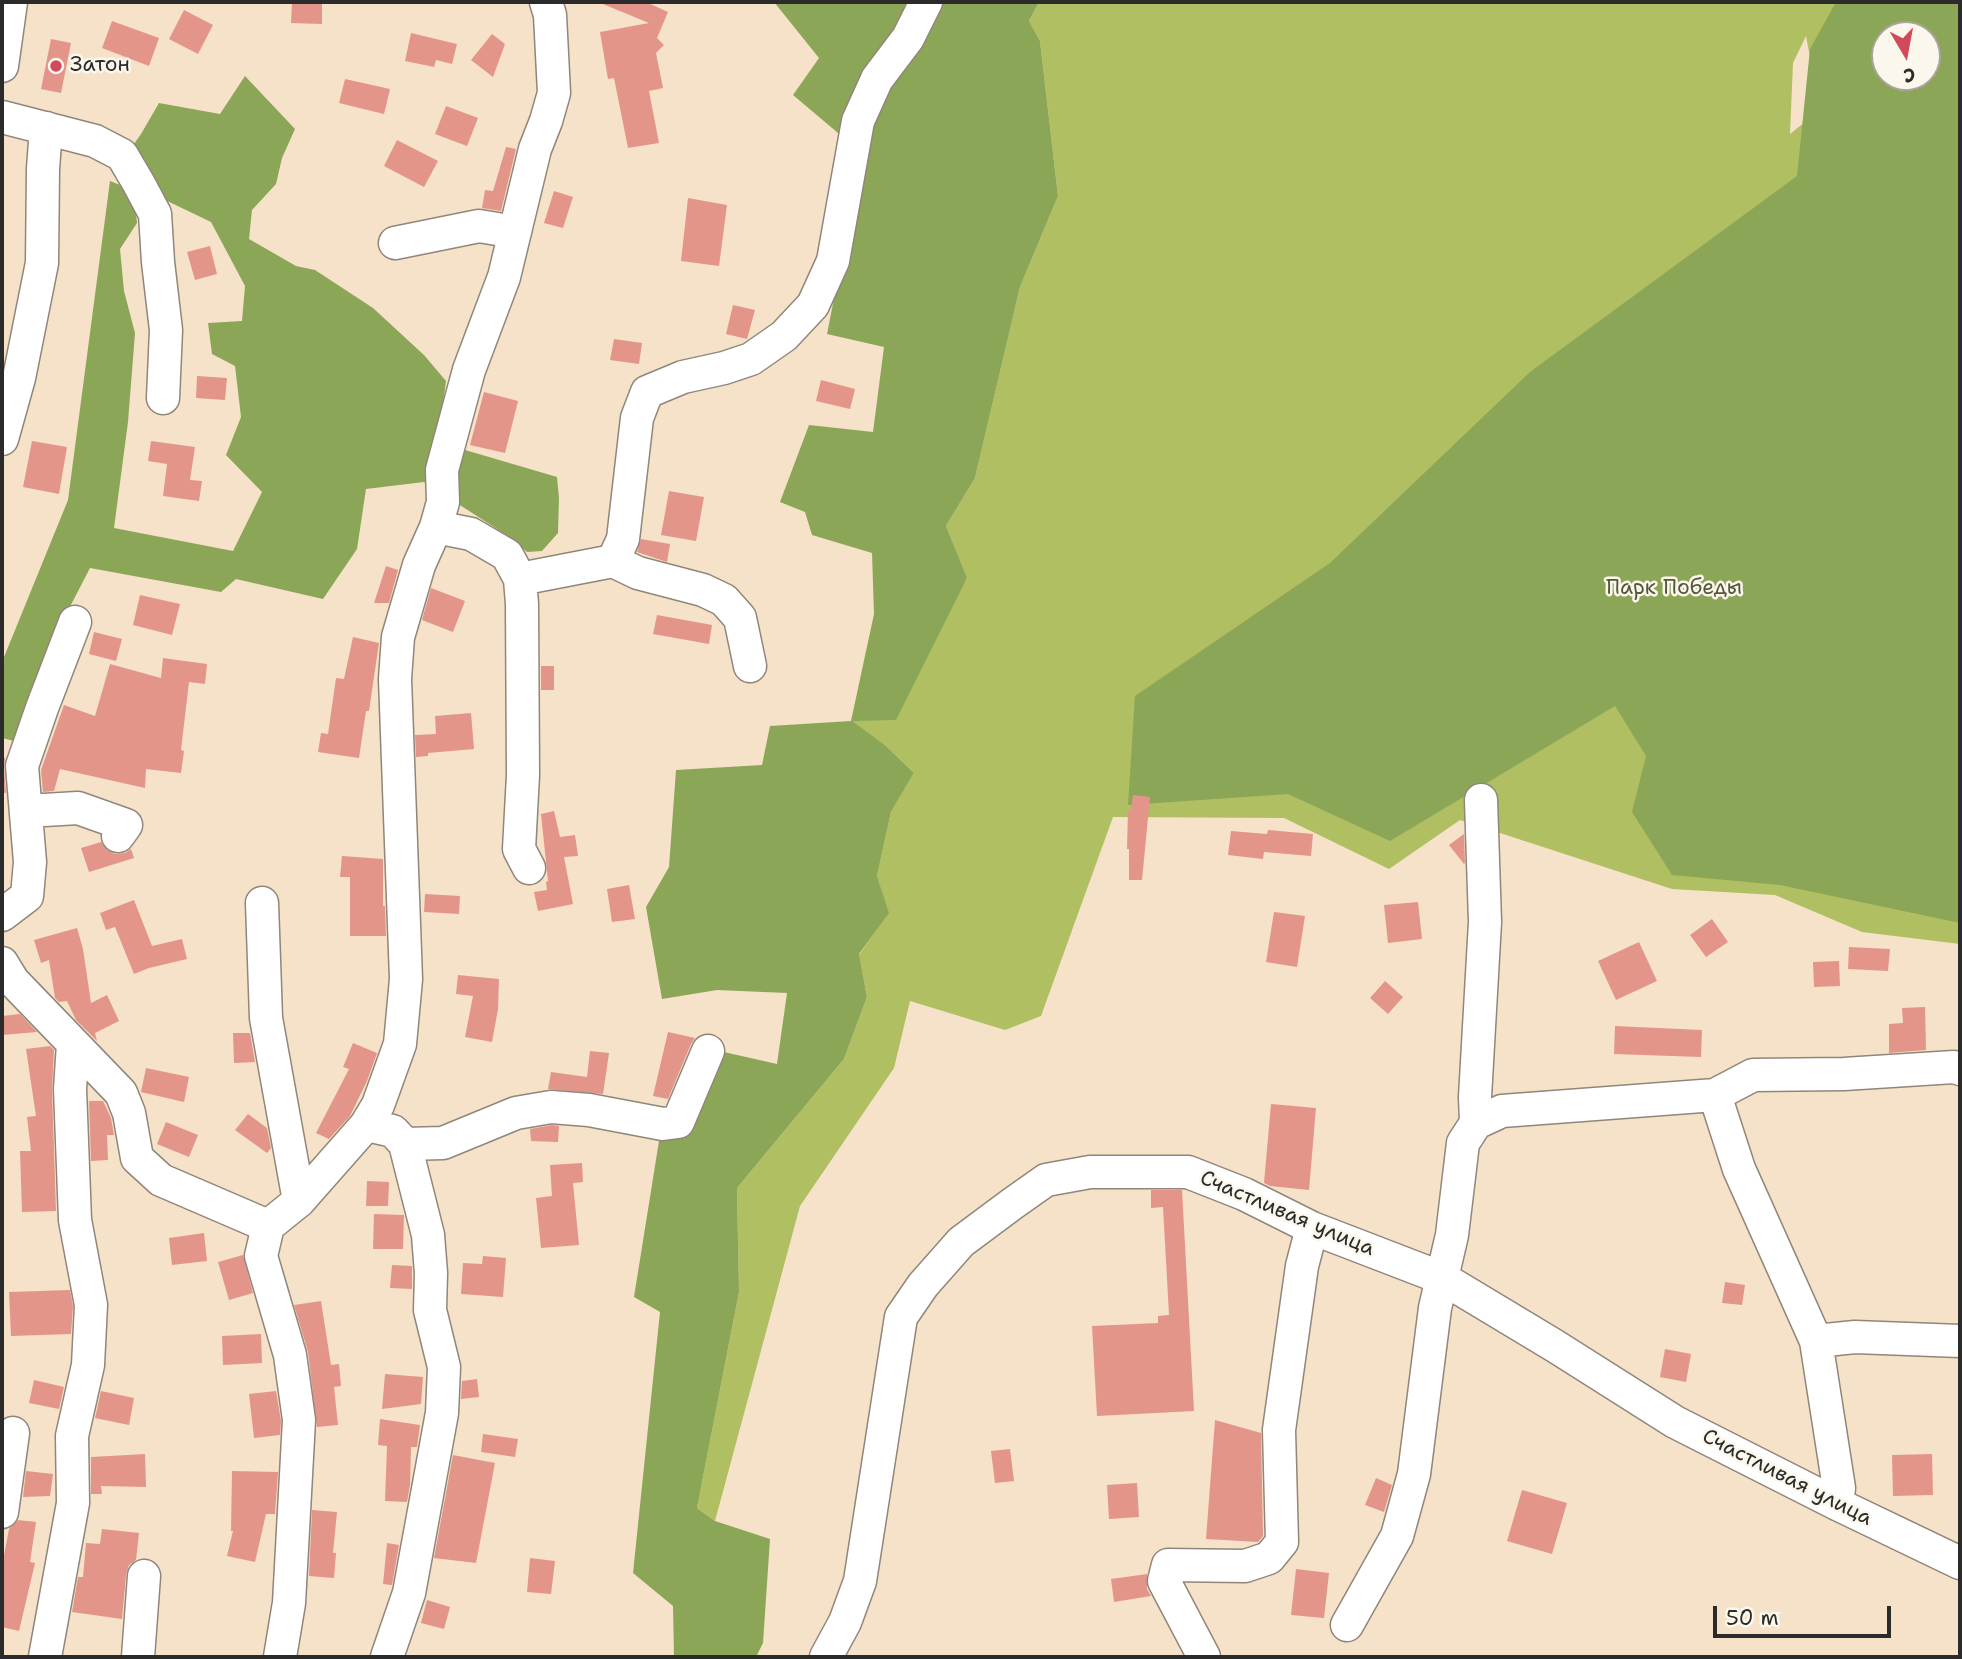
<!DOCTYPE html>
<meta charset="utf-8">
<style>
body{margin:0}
#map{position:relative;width:1962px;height:1659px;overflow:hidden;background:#f6e2c9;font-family:"Shantell Sans",sans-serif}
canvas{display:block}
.frame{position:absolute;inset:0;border:4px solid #2b2b2b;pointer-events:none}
.north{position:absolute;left:1871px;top:21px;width:70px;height:70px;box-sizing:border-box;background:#fbf7ec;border:2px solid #a8a59f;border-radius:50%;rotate:170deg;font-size:19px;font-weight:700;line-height:28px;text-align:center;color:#2b2b2b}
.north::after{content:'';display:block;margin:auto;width:24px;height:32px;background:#d1495b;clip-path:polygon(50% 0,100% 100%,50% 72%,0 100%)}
.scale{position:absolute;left:1713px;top:1606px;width:178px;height:32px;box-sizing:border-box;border:4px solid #2b2b2b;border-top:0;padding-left:9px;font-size:21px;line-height:24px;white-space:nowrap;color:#2b2b2b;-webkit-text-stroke:5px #fbf7ec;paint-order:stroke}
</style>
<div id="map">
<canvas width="1962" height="1659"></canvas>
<div class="frame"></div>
<div class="north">С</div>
<div class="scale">50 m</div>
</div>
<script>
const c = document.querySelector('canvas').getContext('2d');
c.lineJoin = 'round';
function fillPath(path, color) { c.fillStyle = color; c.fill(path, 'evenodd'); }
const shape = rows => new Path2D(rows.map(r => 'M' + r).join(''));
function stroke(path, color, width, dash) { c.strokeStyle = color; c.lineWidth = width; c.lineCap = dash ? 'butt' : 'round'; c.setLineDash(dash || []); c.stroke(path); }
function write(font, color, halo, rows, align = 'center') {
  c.font = font + ' "Shantell Sans",sans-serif'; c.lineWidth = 5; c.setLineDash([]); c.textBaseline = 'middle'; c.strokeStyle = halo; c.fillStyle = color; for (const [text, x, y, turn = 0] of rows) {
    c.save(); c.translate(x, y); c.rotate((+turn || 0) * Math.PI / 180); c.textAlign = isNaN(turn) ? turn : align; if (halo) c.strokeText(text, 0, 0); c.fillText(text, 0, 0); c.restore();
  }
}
fillPath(shape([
 [1039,2,1960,2,1960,944,1862,932,1775,895,1672,889,1460,820,1389,869,1284,818,1113,817,1041,1016,1005,1030,910,1001,894,1068,800,1206,715,1521,697,1508,739,1292,737,1188,844,1059,867,997,859,955,888,913,877,876,891,812,914,773,885,745,851,721,967,579,946,526,975,478,1020,287,1058,196,1040,41,1029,21],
 [1885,35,1927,35,1927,77,1885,77],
 [1806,36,1820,110,1790,134,1793,63]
]), '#b0bf61');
fillPath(shape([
 [774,2,1039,2,1029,21,1040,41,1058,196,1020,287,975,478,946,526,967,578,896,720,852,721,885,745,914,773,891,812,877,876,889,913,859,954,867,997,844,1059,737,1188,739,1292,697,1508,715,1521,770,1539,763,1643,756,1657,674,1657,673,1606,633,1573,660,1312,634,1297,659,1141,688,1124,715,1050,777,1064,787,993,717,990,662,999,646,907,669,867,676,770,762,765,770,726,851,721,874,614,872,553,812,535,805,512,780,502,809,425,873,432,884,347,827,334,862,156,838,133,793,95,819,58],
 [1836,2,1960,2,1960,923,1780,885,1672,875,1632,812,1646,756,1615,706,1390,841,1288,794,1128,805,1135,696,1330,563,1530,372,1797,176,1810,49],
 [1885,35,1927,35,1927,77,1885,77],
 [245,76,295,129,282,158,276,184,252,210,249,239,296,266,315,270,373,308,424,355,446,381,438,442,557,477,559,498,558,533,542,551,527,552,508,536,424,482,366,489,357,549,323,599,236,579,221,592,90,568,45,655,18,742,2,738,2,662,68,500,110,181,125,187,135,204,137,223,120,249,124,291,135,333,128,422,114,528,233,551,262,492,226,455,241,417,235,366,212,354,208,323,242,321,245,286,211,222,161,198,129,151,141,134,159,103,220,114]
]), '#8ca657');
fillPath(shape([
 [292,2,322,2,322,24,291,23],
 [598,2,646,2,668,12,657,38,664,45,656,53,663,88,649,91,659,143,628,148,614,78,608,79,600,32,649,23],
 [184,10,213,25,198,54,169,39],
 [112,21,159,38,149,66,102,48],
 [411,33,457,44,452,64,436,60,434,67,405,61],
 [492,34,505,44,493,77,471,60],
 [51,39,71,43,61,93,41,89],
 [345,79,390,89,384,114,339,103],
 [446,106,478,118,467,146,435,134],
 [397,140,438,161,424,187,384,166],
 [506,147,516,149,501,211,482,208,485,190,493,191],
 [554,191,573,197,563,228,544,223],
 [688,198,727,205,719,266,681,261],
 [210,246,217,274,195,280,187,252],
 [733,305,755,310,747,339,726,334],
 [614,339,642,343,639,364,610,360],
 [197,376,227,378,225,400,196,398],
 [821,380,855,389,850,409,816,401],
 [484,392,518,401,505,453,470,445],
 [32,441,67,447,59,494,23,487],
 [151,441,195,447,190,480,202,481,199,501,163,496,167,464,148,461],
 [669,491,704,497,696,541,661,535],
 [641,539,670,544,667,562,637,552],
 [386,566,398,570,389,603,374,603],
 [431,588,465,601,453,632,422,620],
 [140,595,180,604,172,635,133,625],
 [657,615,712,625,709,644,653,634],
 [94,632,122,639,116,661,89,654],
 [353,637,379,643,369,711,366,711,359,758,318,752,321,733,328,734,336,678,344,679],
 [163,658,207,664,205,684,189,682,181,750,184,751,181,773,146,769,145,788,60,769,54,791,43,792,41,770,64,705,95,716,110,664,161,678],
 [541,666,554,666,554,690,541,690],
 [471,713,474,749,428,753,428,756,416,757,415,735,436,734,435,716],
 [2,757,5,758,4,768,6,793,2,792],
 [1133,795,1150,797,1142,880,1129,880,1129,849,1127,849,1128,810,1131,810],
 [554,811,560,837,575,835,578,856,564,857,573,904,538,911,534,892,547,890,546,882,548,881,541,814],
 [1268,830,1313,834,1311,856,1264,852,1263,859,1228,855,1231,831,1267,834],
 [1464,834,1465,863,1464,864,1449,845],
 [101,842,107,850,115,854,125,853,131,849,134,858,89,872,81,848],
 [342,856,383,859,383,906,385,906,386,936,350,936,350,877,340,877],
 [629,885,635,919,612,922,607,889],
 [425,894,460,896,459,914,424,912],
 [134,900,152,946,182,939,187,959,149,968,134,974,115,927,106,930,100,913],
 [1418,902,1422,939,1388,943,1384,905],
 [1274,912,1305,916,1297,967,1266,962],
 [1712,919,1728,942,1706,957,1690,935],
 [77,928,83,949,91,1003,107,995,119,1021,95,1033,97,1041,76,1020,67,1001,59,1002,55,998,49,960,41,963,34,940],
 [1639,942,1657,981,1616,1000,1598,961],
 [1849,947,1890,949,1888,971,1848,969],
 [1839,961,1840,986,1814,987,1813,962],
 [458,975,499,979,498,1009,492,1042,465,1037,473,996,456,994],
 [1385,981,1403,997,1388,1014,1370,998],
 [1925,1007,1926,1050,1889,1053,1889,1024,1903,1023,1902,1008],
 [20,1014,37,1032,2,1035,2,1016],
 [1615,1026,1702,1030,1701,1057,1614,1054],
 [668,1032,695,1038,691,1044,668,1099,653,1096],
 [233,1033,250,1033,255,1062,234,1063],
 [353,1043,377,1053,367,1081,350,1116,329,1139,316,1133,349,1069,343,1067],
 [50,1046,54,1050,52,1090,56,1211,22,1212,20,1151,31,1151,27,1117,36,1116,26,1049],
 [590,1051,609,1053,603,1094,548,1089,551,1072,587,1077],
 [146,1068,189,1077,184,1102,141,1092],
 [89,1101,103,1101,111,1118,114,1135,107,1135,108,1160,91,1161],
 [1271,1104,1316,1108,1309,1190,1270,1186,1264,1183],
 [248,1114,267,1128,271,1148,267,1153,235,1130],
 [166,1122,198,1135,189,1157,157,1144],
 [552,1125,559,1126,558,1142,531,1141,530,1129],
 [582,1163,583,1182,573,1183,579,1245,541,1248,536,1198,552,1196,550,1165],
 [367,1181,389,1182,388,1206,366,1206],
 [1151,1190,1182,1190,1194,1411,1097,1416,1092,1326,1158,1323,1158,1316,1169,1315,1163,1207,1151,1208],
 [374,1214,404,1215,403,1249,373,1249],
 [204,1233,207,1261,172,1265,169,1238],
 [243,1255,253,1293,229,1300,218,1262],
 [483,1256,506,1258,503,1297,461,1294,463,1263,482,1264],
 [392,1265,412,1266,412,1289,390,1288],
 [1725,1282,1745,1285,1742,1305,1722,1303],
 [70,1290,73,1306,71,1334,11,1336,9,1292],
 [321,1301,331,1365,339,1364,341,1386,334,1387,338,1425,317,1427,308,1352,294,1305],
 [261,1334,262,1363,223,1365,222,1336],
 [1665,1349,1691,1354,1686,1382,1660,1377],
 [385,1374,423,1377,421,1404,382,1409],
 [477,1379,479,1397,461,1399,462,1381],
 [34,1380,64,1387,59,1409,29,1403],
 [101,1391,134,1398,129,1425,95,1418],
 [276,1391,281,1421,280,1435,254,1438,249,1394],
 [380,1419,420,1425,417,1447,411,1447,410,1485,407,1502,385,1501,387,1446,378,1445],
 [1215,1420,1261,1433,1263,1536,1258,1542,1206,1539],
 [483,1434,518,1439,515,1457,481,1452],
 [1010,1449,1014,1481,995,1483,991,1451],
 [145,1454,146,1487,101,1486,102,1494,91,1494,91,1457],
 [1932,1454,1933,1495,1893,1496,1892,1455],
 [453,1455,495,1463,476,1563,434,1558],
 [26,1471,53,1474,50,1496,23,1497],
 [232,1471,278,1472,275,1514,266,1514,255,1562,227,1556,233,1531,231,1531],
 [1376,1478,1392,1485,1384,1512,1365,1505],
 [1137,1483,1139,1517,1109,1519,1107,1485],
 [1522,1490,1567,1503,1552,1554,1507,1541],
 [312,1510,337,1512,333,1553,336,1553,334,1578,309,1576],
 [18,1520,36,1522,30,1562,35,1563,19,1631,2,1627,2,1566,9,1529],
 [102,1529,139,1533,136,1560,129,1565,126,1575,122,1619,72,1612,78,1577,83,1577,86,1543,100,1544],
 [387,1543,399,1545,392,1585,383,1584],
 [530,1558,555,1561,551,1594,527,1592],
 [1296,1569,1329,1573,1324,1618,1291,1615],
 [1147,1574,1147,1589,1151,1596,1114,1602,1111,1579],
 [427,1600,450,1607,444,1629,421,1623]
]), '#e3958a');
const minor = shape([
 [2,66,11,2],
 [2,117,95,141,122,155,139,184,155,214,158,262,166,330,163,398],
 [395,243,479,226,515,232],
 [2,439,19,378,42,263,43,169,46,128],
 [436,527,471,534,507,555,520,579,522,604,523,775,519,849,529,868],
 [613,561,638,573,703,590,724,600,740,618,750,666],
 [520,579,613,561,623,539,637,418,647,392,683,377,724,368,751,359,784,336,813,305,833,261,858,121,877,79,908,38,926,2],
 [27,811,78,808,126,825,118,836],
 [262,903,266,1018,299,1201],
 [2,915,27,896,30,862,22,766,42,708,75,622],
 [2,963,13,981,121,1093,129,1113,137,1158,161,1180,268,1226],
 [1715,1095,1739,1169,1816,1341,1839,1488,1837,1504],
 [1476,1123,1475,1097,1485,922,1481,800],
 [366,1125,393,1131,405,1144,428,1235,431,1273,430,1310,444,1367,442,1413,409,1593,387,1657],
 [405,1144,443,1143,516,1113,551,1107,589,1110,663,1124,678,1122,708,1051],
 [1816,1341,1855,1337,1960,1341],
 [2,1512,13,1433],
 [1347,1625,1397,1536,1414,1474,1435,1308,1452,1235,1463,1143,1476,1123,1502,1111,1715,1095,1753,1075,1844,1074,1954,1067,1960,1069],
 [45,1657,73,1503,72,1436,88,1365,91,1305,75,1220,70,1089,73,1044],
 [138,1657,144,1576],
 [280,1657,289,1603,299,1420,290,1355,261,1256,268,1226,299,1201,366,1125,378,1105,400,1044,406,979,395,679,398,637,419,565,436,527,443,502,442,470,469,370,504,277,535,149,546,121,554,93,550,15,546,2],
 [826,1657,845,1622,860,1581,901,1317,923,1285,961,1242,1012,1204,1046,1180,1090,1172,1188,1172,1244,1194,1312,1228,1442,1278,1555,1346,1675,1422,1837,1504,1960,1563],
 [1204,1657,1164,1581,1168,1565,1245,1566,1269,1558,1282,1542,1279,1430,1302,1266,1312,1228]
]);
stroke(minor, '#90867a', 35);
stroke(minor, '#fff', 32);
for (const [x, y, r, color] of [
 [56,66,7,"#d1495b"]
]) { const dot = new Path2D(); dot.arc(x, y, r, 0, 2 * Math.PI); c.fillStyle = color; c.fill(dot); stroke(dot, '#fbf7ec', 2.5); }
write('21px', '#2b2b2b', '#fbf7ec', [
 ["Затон",70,66]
], 'left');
write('21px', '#53573b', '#fbf7ec', [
 ["Парк Победы",1674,589]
]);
write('21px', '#2b2b2b', '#fbf7ec', [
 ["Счастливая улица",1287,1214,23],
 ["Счастливая улица",1787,1478,27]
]);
</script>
